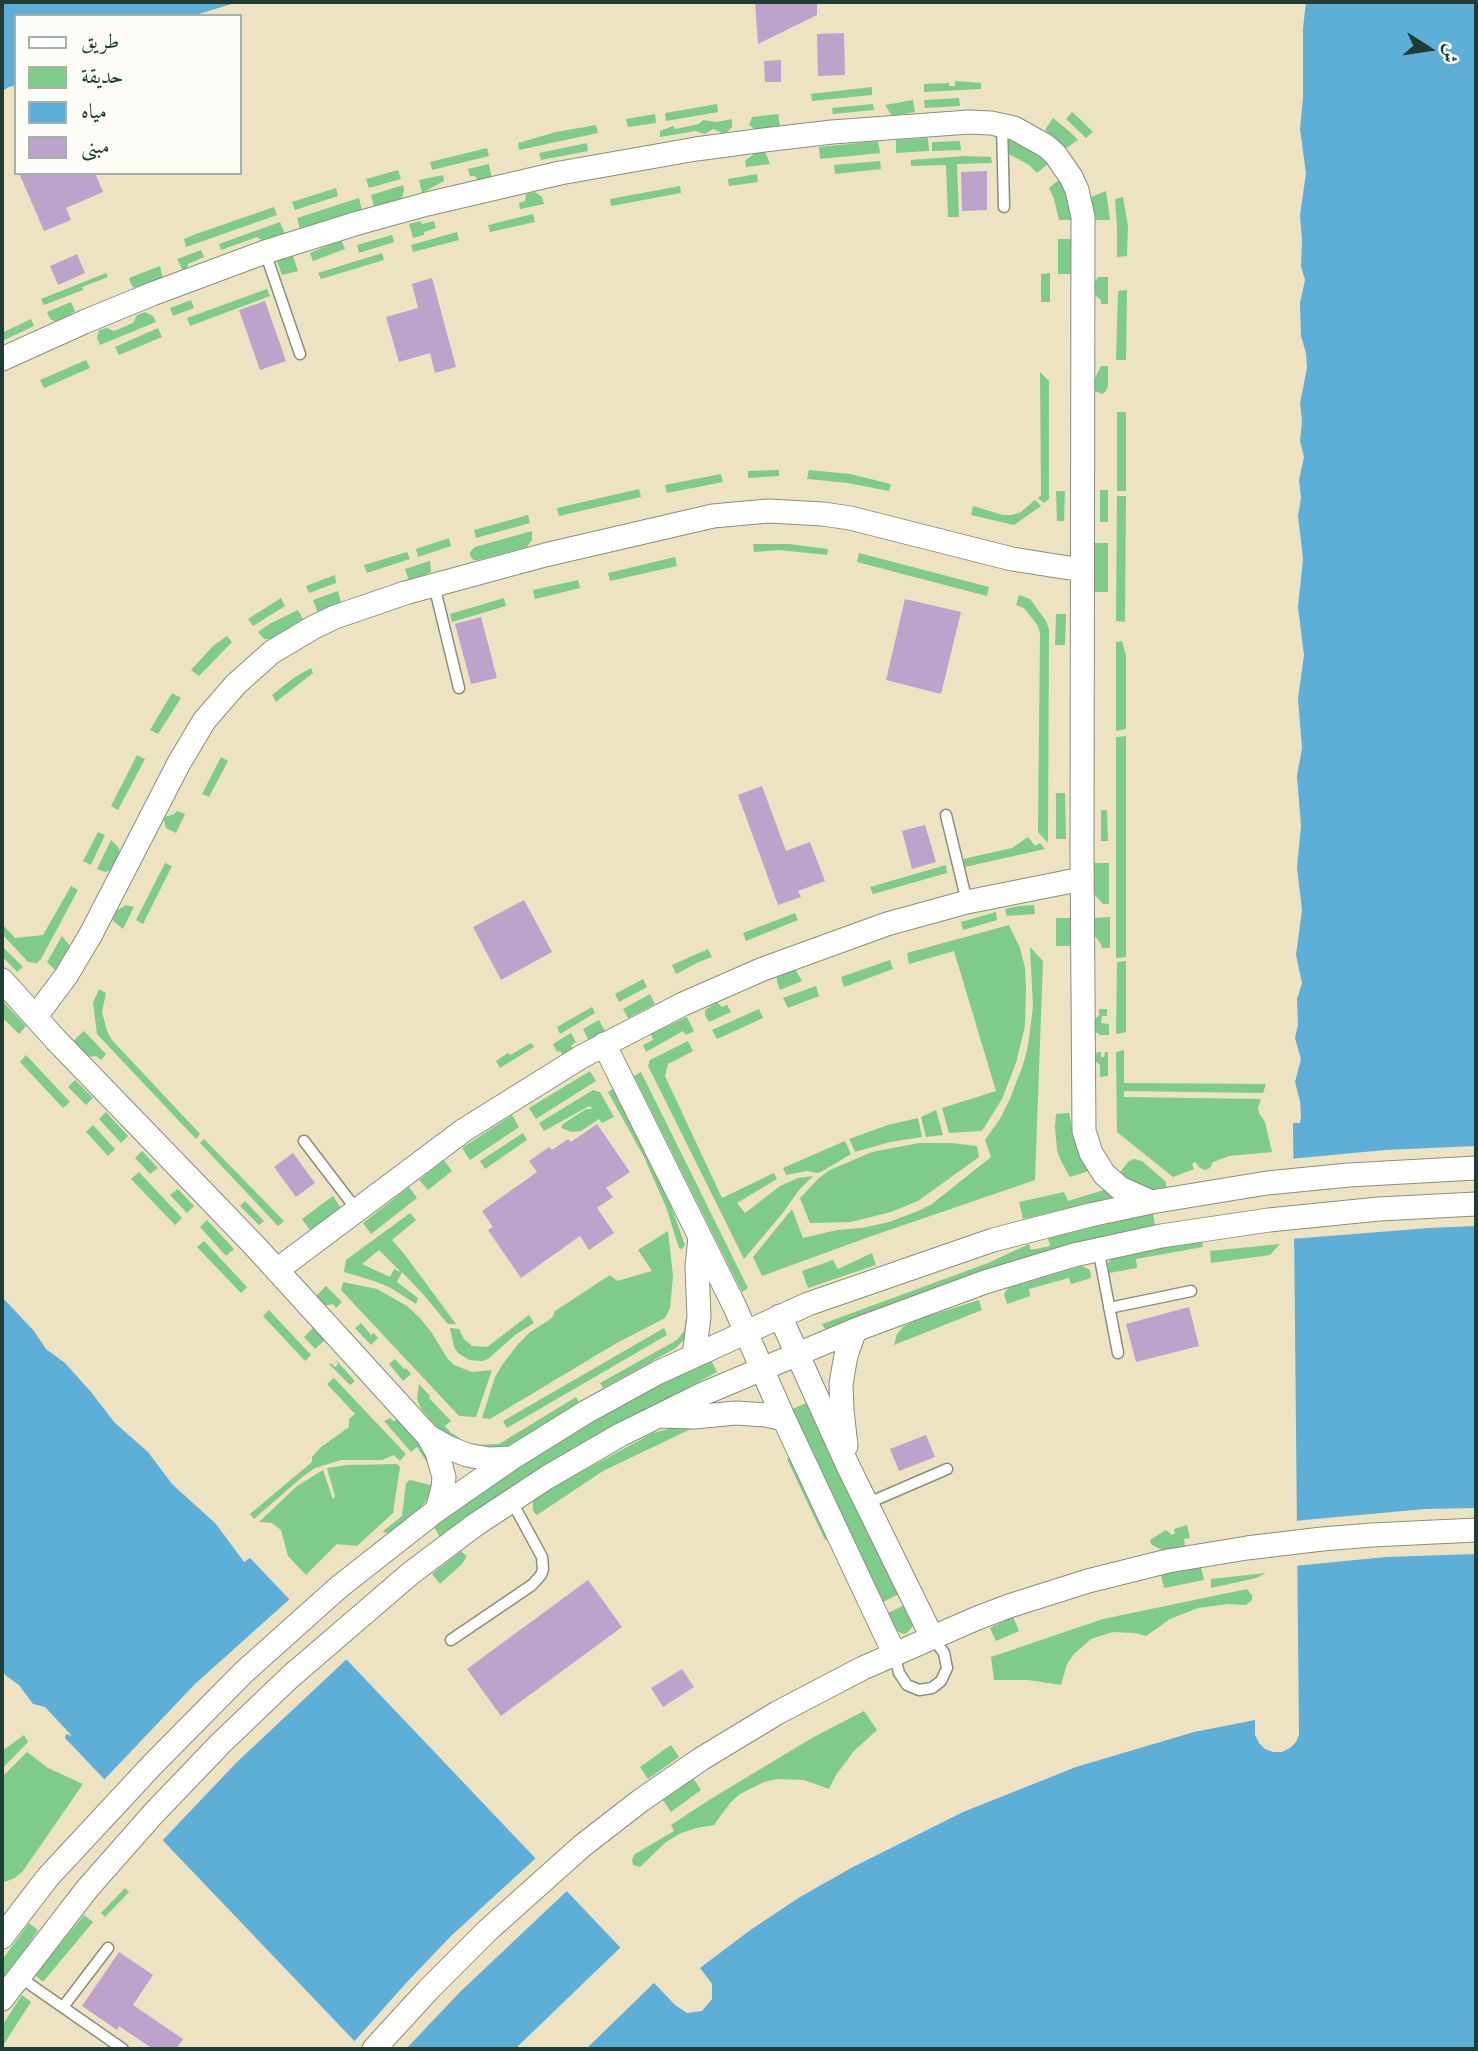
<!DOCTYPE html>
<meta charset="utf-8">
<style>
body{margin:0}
#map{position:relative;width:1478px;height:2051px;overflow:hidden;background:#ede3c3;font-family:"IM FELL DW Pica",Amiri,serif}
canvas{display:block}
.frame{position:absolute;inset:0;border:4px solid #1f3d34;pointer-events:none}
.legend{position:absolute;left:14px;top:14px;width:228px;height:161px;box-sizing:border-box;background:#fdfcf7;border:2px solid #a4b0a9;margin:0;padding:9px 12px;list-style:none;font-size:21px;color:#1f3d34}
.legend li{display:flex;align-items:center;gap:14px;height:35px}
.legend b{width:35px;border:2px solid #a4b0a9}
.north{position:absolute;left:1394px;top:14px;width:70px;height:70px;-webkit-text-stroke:5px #fdfcf7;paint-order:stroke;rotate:102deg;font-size:19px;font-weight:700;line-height:28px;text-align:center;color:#1f3d34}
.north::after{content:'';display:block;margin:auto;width:24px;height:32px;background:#1f3d34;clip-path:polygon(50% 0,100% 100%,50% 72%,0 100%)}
</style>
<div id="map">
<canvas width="1478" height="2051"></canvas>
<div class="frame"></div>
<ul class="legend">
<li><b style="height:9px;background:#fff"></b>طريق</li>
<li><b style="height:19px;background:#7ecb8a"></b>حديقة</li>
<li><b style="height:19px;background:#5dafd8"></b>مياه</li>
<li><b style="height:19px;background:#bda2cc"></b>مبنى</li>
</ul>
<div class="north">ش</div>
</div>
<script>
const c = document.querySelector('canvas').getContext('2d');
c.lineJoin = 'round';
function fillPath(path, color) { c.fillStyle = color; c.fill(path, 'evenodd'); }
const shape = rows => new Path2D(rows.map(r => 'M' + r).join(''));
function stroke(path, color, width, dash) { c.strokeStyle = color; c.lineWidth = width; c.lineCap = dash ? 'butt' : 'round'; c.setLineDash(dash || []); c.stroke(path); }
fillPath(shape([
 [955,81,981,83,981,89,924,92,924,84,949,83,949,86,955,86],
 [872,87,872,95,812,101,811,94],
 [959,98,960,106,925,108,924,100],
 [913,100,915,112,892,116,885,105],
 [717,104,718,112,666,121,665,113],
 [873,104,874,110,833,114,832,108],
 [1072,112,1080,119,1093,132,1086,138,1066,119],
 [655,114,656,123,628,127,626,119],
 [778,114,780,126,755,129,749,125,752,117],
 [1053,118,1070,132,1078,140,1066,148,1045,130],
 [732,119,732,127,725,134,713,129,705,134,696,131,660,137,660,131,673,126,675,129,699,124,703,120,717,122],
 [596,125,598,133,519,150,518,143,556,132],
 [928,138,929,151,896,153,896,140],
 [1009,140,1024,143,1049,163,1037,173,1029,165,1009,154],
 [878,141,880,153,820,159,819,147],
 [960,141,961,150,932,151,932,142],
 [587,143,588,151,541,160,539,153],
 [487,148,489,156,432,170,430,162],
 [762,151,765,152,770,164,746,167,745,161,755,153],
 [965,156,991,157,992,163,957,164,959,217,948,217,946,165,911,166,911,160],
 [880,161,881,169,835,174,834,165],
 [489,164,492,179,479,182,475,176,470,176,468,169],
 [398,170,401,179,369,188,366,179],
 [757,174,758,182,729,186,728,179],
 [443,175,444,181,422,193,419,180],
 [1061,178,1066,187,1073,220,1059,220,1054,199,1049,188],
 [403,185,404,190,402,199,398,201,374,207,371,195],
 [680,186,681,193,611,206,610,199],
 [336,188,338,196,295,210,292,202],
 [1106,191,1110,220,1096,220,1091,197],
 [535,192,542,197,544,204,520,209,519,203,525,201,526,194],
 [1123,197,1128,226,1127,256,1117,257,1117,228,1115,199],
 [359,198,362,210,300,228,297,218],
 [274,207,277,215,186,247,184,239,196,234],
 [533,214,535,222,490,232,488,225],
 [420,221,422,224,434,221,436,228,424,232,424,235,413,238,409,224],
 [280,222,285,234,265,242,257,237,221,250,219,244],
 [457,232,459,240,413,252,411,245],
 [392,235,394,242,359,253,357,245],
 [1058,239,1072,239,1072,274,1058,274],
 [341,240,345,249,313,261,310,253],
 [201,250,204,257,188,264,187,269,182,269,177,259],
 [382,253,384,260,321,279,318,273],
 [293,256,298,271,282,275,277,261],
 [160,266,163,279,139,289,133,287,131,284,129,278],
 [106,273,108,277,82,287,83,290,44,305,41,299],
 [1050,273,1050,302,1041,302,1041,274],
 [1098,277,1108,277,1108,304,1101,304,1101,300,1094,294,1093,285],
 [267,289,270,296,190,326,187,318],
 [1127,290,1126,360,1116,360,1118,291],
 [191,300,194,308,173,316,170,308],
 [71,302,75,311,58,323,50,319,47,312],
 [145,312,153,316,156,322,100,345,97,338,99,330,107,328,114,331,133,323,137,315],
 [31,319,34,326,2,341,2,333],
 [158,328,162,337,119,355,115,347],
 [86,360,90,368,44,388,40,380],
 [1101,366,1108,366,1108,386,1106,391,1102,394,1095,391,1093,382],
 [1040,372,1049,381,1049,499,1044,503,1038,498,1041,495],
 [1117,412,1126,412,1126,491,1117,491],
 [779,470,779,476,748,478,748,471],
 [809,470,850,474,891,484,889,491,848,483,807,479],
 [721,474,723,482,667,493,665,485],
 [639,489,641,497,559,516,557,508],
 [1100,490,1108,490,1108,522,1100,522],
 [1056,491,1065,491,1064,521,1057,521],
 [1117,496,1126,496,1125,622,1116,621],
 [1035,500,1041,506,1014,525,971,515,973,506,1003,515,1012,515,1021,512],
 [528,515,530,523,476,538,474,530],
 [532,531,532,540,527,547,478,560,474,560,470,556,470,552,475,547],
 [449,538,451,546,418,557,416,549],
 [1093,543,1108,543,1108,592,1093,592],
 [753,544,789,544,828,549,827,555,779,550,754,552],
 [407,552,410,559,367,573,364,565],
 [859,553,989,587,987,596,857,562],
 [675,557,677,566,610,581,608,573],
 [430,561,431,572,409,581,405,569],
 [335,575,336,583,309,593,306,586],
 [578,580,580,588,535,599,533,590],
 [338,591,341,602,318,613,313,600],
 [1019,595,1030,599,1046,621,1049,629,1048,843,1038,832,1040,633,1038,626,1024,608,1016,605],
 [281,598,285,606,253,626,248,619],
 [504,598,506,606,452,622,450,614],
 [298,610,303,619,271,639,264,639,258,632,271,623],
 [1056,614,1066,614,1065,645,1055,645],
 [227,636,232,642,199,676,191,670,213,646],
 [1122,641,1126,656,1126,729,1116,731,1116,642],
 [311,668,313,673,276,702,272,695,295,677],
 [172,693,181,698,158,734,150,730],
 [1126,736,1126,957,1116,958,1116,737],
 [137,755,145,759,118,810,111,806],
 [221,757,228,761,209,797,202,794],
 [1056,793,1065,793,1066,839,1056,839],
 [1101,810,1107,810,1108,841,1101,841],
 [177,811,185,814,176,833,166,828,164,820,165,817,174,814],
 [98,832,105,835,91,865,83,861],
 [1028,837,1035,846,1040,843,1045,849,965,867,963,859,1012,848],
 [111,840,119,848,120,855,111,870,105,872,97,869],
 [165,863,172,866,143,924,136,920],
 [1094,863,1109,863,1109,904,1103,904,1094,894],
 [946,865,947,873,873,894,870,887],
 [71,886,78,890,41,959,37,963,28,962,2,934,2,924,15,938,43,935],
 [126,905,134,907,123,929,113,921,112,917,116,911],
 [1034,905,1035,914,1007,916,1005,909,1019,906],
 [996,912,997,920,963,930,961,922],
 [795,913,798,920,746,941,743,933],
 [1110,917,1110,948,1102,948,1101,944,1094,935,1094,918],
 [1056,918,1071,918,1070,946,1056,946],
 [1009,925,1020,948,1025,968,1026,987,1025,1026,1016,1063,1002,1099,982,1131,949,1133,942,1108,996,1091,954,951,909,964,907,953],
 [62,936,70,946,55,970,47,962],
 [2,946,23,967,17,972,2,956],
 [1030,947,1043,961,1035,1180,866,1238,762,1276,753,1257,792,1209,803,1238,837,1230,862,1228,889,1222,918,1211,932,1204,991,1157,985,1140,1000,1119,1009,1101,1023,1065,1028,1046,1033,1007],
 [708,949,712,957,699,962,676,974,672,965],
 [890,960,893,969,844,987,841,977],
 [1126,961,1126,1032,1116,1034,1117,962],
 [795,969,802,981,780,990,777,982,777,977],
 [643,979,647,987,619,1002,615,994],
 [816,986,819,996,788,1008,783,998],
 [99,989,106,993,102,1012,107,1031,112,1040,200,1134,196,1139,97,1034,93,1003],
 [650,994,655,1004,628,1018,623,1009],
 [717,1002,722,1007,727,1005,731,1012,709,1022,705,1015,705,1010],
 [4,1003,26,1026,19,1034,2,1017,2,1005],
 [592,1007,595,1013,560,1034,557,1027],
 [759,1009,763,1018,717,1039,712,1030],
 [1099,1009,1107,1009,1107,1016,1102,1016,1101,1023,1109,1024,1109,1035,1100,1035,1093,1030,1093,1021,1099,1015],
 [687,1017,694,1031,686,1035,683,1031,646,1052,643,1045,653,1040,651,1034],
 [599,1020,605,1031,589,1041,583,1029],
 [84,1031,106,1054,101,1060,96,1056,87,1057,73,1041],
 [571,1033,576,1042,571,1046,573,1049,563,1055,560,1051,557,1052,553,1044],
 [688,1041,693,1051,668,1064,665,1076,722,1198,774,1173,777,1179,737,1203,745,1213,780,1186,798,1178,813,1176,799,1190,782,1214,744,1259,648,1066,650,1060],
 [531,1043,534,1047,500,1068,496,1061,508,1053,510,1055],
 [1124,1050,1124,1083,1266,1084,1263,1093,1124,1091,1124,1097,1261,1099,1258,1108,1259,1113,1265,1122,1272,1152,1229,1156,1213,1162,1210,1168,1205,1170,1200,1168,1195,1162,1192,1164,1194,1169,1173,1177,1117,1132,1116,1052],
 [1098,1052,1101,1052,1101,1057,1104,1057,1105,1052,1108,1052,1108,1076,1100,1077,1100,1065,1092,1058],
 [26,1055,70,1102,63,1108,20,1062],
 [590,1071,596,1081,536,1119,529,1108],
 [641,1072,748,1288,742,1292,634,1076],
 [75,1080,93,1098,86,1105,68,1087],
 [613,1089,640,1138,666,1192,685,1245,682,1249,679,1248,666,1207,644,1157,608,1092],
 [593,1090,600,1092,614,1117,602,1123,599,1119,581,1131,572,1132,561,1128,563,1124,586,1109,593,1109,589,1106,544,1131,539,1123],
 [936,1110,943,1135,926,1137,921,1117],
 [106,1112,128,1136,121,1143,99,1119],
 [1069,1113,1075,1143,1089,1171,1070,1177,1061,1161,1057,1150,1055,1127,1056,1114],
 [512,1115,519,1127,470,1160,462,1148],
 [918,1118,922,1137,890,1142,855,1152,849,1139,888,1125],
 [93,1125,115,1149,108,1156,86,1132],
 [523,1133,527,1140,485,1169,480,1161],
 [204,1139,284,1221,278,1226,200,1143],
 [845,1141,851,1154,821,1172,817,1173,807,1171,786,1175,783,1168],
 [919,1143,951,1143,977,1146,979,1157,918,1201,891,1212,851,1222,810,1223,800,1198,819,1178,830,1170,872,1152],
 [142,1151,158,1168,150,1174,135,1158],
 [1134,1159,1142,1161,1164,1180,1166,1182,1166,1187,1153,1189,1143,1189,1117,1176,1129,1161],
 [444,1160,452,1171,428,1190,419,1180],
 [139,1172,182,1218,175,1225,131,1179],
 [409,1187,417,1198,371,1234,363,1223],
 [178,1189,194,1206,187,1213,170,1195],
 [1107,1189,1114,1197,1023,1219,1019,1202,1064,1192,1068,1201],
 [333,1196,341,1208,310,1230,302,1219],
 [245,1201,264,1221,259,1225,240,1206],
 [410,1213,416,1220,392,1240,405,1255,456,1324,448,1324,422,1293,402,1272,397,1282,418,1298,416,1304,389,1287,374,1281,344,1272,346,1260],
 [379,1250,401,1272,394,1269,390,1277,362,1264],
 [1153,1213,1155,1226,1032,1255,826,1331,822,1324,988,1263,1029,1244,1031,1250,1050,1246,1048,1238],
 [207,1220,234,1249,226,1256,200,1227],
 [668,1231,673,1276,670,1308,665,1318,615,1344,490,1419,482,1418,495,1377,502,1365,519,1343,529,1333,552,1318,555,1311,610,1275,617,1281,652,1271,638,1250],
 [1202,1240,1203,1247,1136,1259,1137,1268,1109,1273,1108,1263,1113,1257],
 [204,1241,247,1287,241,1293,197,1247],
 [1280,1244,1270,1255,1211,1263,1210,1251],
 [872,1253,876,1265,808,1288,802,1271,833,1260,838,1269],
 [1082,1266,1090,1270,1091,1278,1071,1284,1069,1278,1029,1289,1030,1296,1007,1304,1004,1294,1008,1288],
 [343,1282,377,1289,407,1306,420,1318,432,1333,447,1358,454,1365,472,1372,492,1370,476,1417,459,1416,341,1290],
 [326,1286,342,1302,336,1308,333,1304,324,1306,315,1297],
 [979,1300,982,1310,894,1345,897,1334,904,1326,925,1317],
 [269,1310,311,1355,305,1361,263,1316],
 [529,1315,534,1323,515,1335,488,1359,482,1361,469,1360,458,1353,454,1347,450,1328,459,1329,464,1339,472,1346,487,1347],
 [689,1318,687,1336,676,1348,603,1388,600,1383,677,1340,684,1331,686,1319],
 [361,1323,371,1335,374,1333,378,1338,371,1345,355,1328],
 [313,1328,325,1340,315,1349,304,1337],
 [664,1328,667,1335,507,1428,503,1421],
 [710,1358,717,1372,574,1448,506,1491,440,1537,434,1527,514,1471,596,1420],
 [335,1359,355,1381,350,1385,329,1364,331,1363,335,1367,338,1364],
 [395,1359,404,1369,406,1368,411,1374,403,1381,389,1364],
 [334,1378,406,1454,400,1461,394,1455,382,1460,341,1460,315,1468,301,1478,254,1519,250,1514,312,1462,312,1457,321,1447,349,1427,349,1419,355,1414,327,1384],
 [419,1384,430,1396,429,1398,451,1421,445,1426,451,1433,460,1438,459,1444,444,1435,421,1409,417,1399],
 [576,1397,579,1402,506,1447,489,1451,477,1445,499,1444],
 [811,1401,901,1593,881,1603,790,1410],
 [390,1418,393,1421,399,1419,409,1428,432,1461,428,1464,417,1447,411,1452,384,1421],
 [679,1426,693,1428,603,1471,537,1515,533,1511,533,1502,535,1498,568,1479,653,1433],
 [795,1455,833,1536,825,1540,787,1459],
 [397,1464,400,1467,393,1513,357,1546,337,1544,306,1575,288,1556,281,1530,272,1523,259,1522,297,1486,323,1470,333,1499,335,1496,327,1468,347,1465],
 [410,1480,435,1486,432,1494,421,1507,389,1533,382,1532,402,1516,406,1483],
 [1187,1525,1190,1538,1184,1539,1185,1546,1163,1551,1151,1544,1150,1540,1166,1530,1172,1535,1175,1533,1174,1529],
 [461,1551,467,1556,462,1564,440,1584,432,1574],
 [1201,1567,1204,1580,1164,1588,1161,1575],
 [1266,1573,1256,1578,1211,1588,1211,1579],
 [1247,1589,1252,1595,1252,1600,1246,1605,1228,1604,1198,1608,1170,1619,1146,1636,1135,1633,1113,1632,1091,1639,1074,1654,1067,1664,1061,1685,1028,1680,994,1680,991,1657,1103,1619],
 [905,1605,913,1622,913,1626,907,1633,903,1634,895,1630,886,1614],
 [1013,1617,1019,1631,996,1641,990,1628],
 [864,1711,877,1730,854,1751,836,1775,829,1789,804,1780,777,1779,764,1782,740,1794,730,1803,714,1825,697,1828,681,1833,666,1842,640,1867,633,1865,632,1859,635,1854,674,1831,671,1825,709,1800,812,1738],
 [24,1735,28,1742,2,1769,2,1751],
 [671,1745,679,1757,648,1779,640,1767],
 [27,1752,48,1768,83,1784,23,1871,15,1878,2,1883,2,1777],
 [693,1778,701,1790,671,1812,662,1799],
 [125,1888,129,1892,105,1917,101,1913],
 [84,1915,93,1922,43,1982,35,1975],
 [29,1923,38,1930,2,1984,2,1960],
 [22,1995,31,2002,2,2047,2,2026]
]), '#7ecb8a');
fillPath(shape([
 [2,2,248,2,235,3,192,16,16,16,16,85,9,87,2,91],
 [1306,2,1476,2,1476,2049,362,2049,65,1738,66,1734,72,1736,45,1707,33,1704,19,1685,5,1675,2,1666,2,1297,34,1331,46,1349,65,1363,91,1392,115,1423,148,1452,172,1484,216,1524,244,1562,250,1558,675,2005,687,2013,702,2011,712,1999,712,1984,700,1968,749,1931,800,1897,853,1867,963,1812,1076,1767,1194,1732,1255,1720,1255,1735,1259,1743,1265,1749,1273,1752,1282,1752,1290,1748,1296,1742,1299,1735,1293,1123,1300,1123,1301,1116,1300,1101,1295,1082,1301,1059,1295,1038,1298,1025,1297,999,1302,983,1296,955,1302,910,1297,868,1301,826,1297,776,1302,748,1298,699,1304,655,1298,607,1303,559,1298,516,1301,498,1299,480,1304,457,1300,441,1302,421,1300,403,1307,368,1306,353,1301,336,1300,303,1305,280,1301,266,1302,240,1300,215,1306,173,1300,129,1303,97,1303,28]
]), '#5dafd8');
fillPath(shape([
 [1476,1146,1476,1226,1429,1228,1291,1239,1290,1159,1385,1150],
 [1476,1508,1476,1554,1386,1557,1294,1566,1294,1521,1425,1509],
 [292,1597,349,1657,237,1762,160,1843,102,1782,195,1684],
 [538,1856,569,1889,461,1991,406,2049,357,2049,352,2044,407,1982,451,1936],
 [623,1945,656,1981,586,2049,515,2049]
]), '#ede3c3');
fillPath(shape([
 [755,2,817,2,817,15,758,44],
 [844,33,845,75,818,76,817,34],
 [781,60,781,82,765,82,764,61],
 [987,171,987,210,962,211,961,172],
 [19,173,95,173,103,192,66,208,71,220,44,231],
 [77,254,85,273,58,285,50,266],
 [432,278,456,367,435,373,430,353,399,362,386,317,418,308,412,284],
 [265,301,286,361,260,370,239,310],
 [905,599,961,612,941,694,886,680],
 [481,617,497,678,471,684,455,624],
 [762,786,786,851,810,842,825,881,798,891,801,897,778,905,738,795],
 [925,825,936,862,912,869,902,831],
 [524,900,552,952,501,980,473,927],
 [597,1124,630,1172,606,1188,613,1197,597,1208,614,1233,589,1250,580,1236,521,1278,488,1230,493,1227,482,1211,537,1172,529,1161,549,1147,552,1150,568,1139,571,1142],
 [293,1153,315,1183,296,1197,274,1167],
 [1189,1307,1199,1346,1136,1362,1126,1324],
 [926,1435,935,1457,899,1471,890,1449],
 [588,1580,622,1627,501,1716,467,1669],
 [682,1669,694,1687,663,1707,651,1688],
 [119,1952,153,1975,133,2005,183,2039,176,2049,153,2049,119,2026,117,2030,82,2006]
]), '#bda2cc');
const lane = shape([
 [1002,124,1004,207],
 [265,252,300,354],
 [434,585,459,688],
 [946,815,967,902],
 [304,1141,356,1209],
 [1098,1248,1118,1353],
 [1109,1308,1191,1291],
 [866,1504,947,1469],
 [451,1640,532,1585,541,1575,543,1569,542,1557,511,1500],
 [894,1653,899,1673,907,1685,919,1690,932,1688,941,1681,947,1668,944,1653,932,1637],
 [18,1976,123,2049],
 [63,2007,108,1948]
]);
const street = shape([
 [2,359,84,322,152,294,265,252,358,223,427,204,560,173,696,149,764,140,832,132,969,122,991,123,1014,128,1046,146,1055,154,1071,177,1077,190,1083,217,1082,851,1084,1131,1091,1153,1104,1174,1120,1188,1151,1202],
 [2,980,56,1040,253,1244,428,1436,447,1447,467,1455,489,1459,512,1458],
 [36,1016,66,976,91,934,179,763,204,721,236,684,272,652,314,627,335,617,405,593,545,555,713,516,768,511,823,514,850,518,1012,559,1082,570],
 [604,1044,734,1305,784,1419,894,1653],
 [277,1270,464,1130,581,1057,683,1004,763,969,887,924,967,902,1082,879],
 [780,1316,848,1466,932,1637],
 [694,1355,699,1317,697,1267,700,1237],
 [661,1416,694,1417,736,1413,766,1415,784,1419],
 [428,1436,437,1452,444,1477,443,1488,437,1510],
 [846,1446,842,1410,841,1384,846,1355,855,1330],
 [2,1937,48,1877,154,1763,244,1672,339,1587,437,1510,512,1458,586,1412,657,1373,808,1304,993,1240,1090,1215,1151,1202,1267,1183,1349,1175,1476,1168],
 [2,1999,87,1889,153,1814,220,1744,290,1677,411,1573,475,1525,546,1478,620,1435,705,1393,855,1330,985,1282,1074,1255,1161,1236,1269,1220,1379,1209,1476,1204],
 [374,2049,429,1989,488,1930,582,1846,640,1801,701,1759,777,1713,863,1668,975,1619,1009,1606,1088,1581,1168,1561,1247,1548,1322,1539,1372,1535,1476,1530]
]);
stroke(lane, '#86907c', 13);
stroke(street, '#86907c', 25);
stroke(lane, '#fff', 10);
stroke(street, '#fff', 23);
</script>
